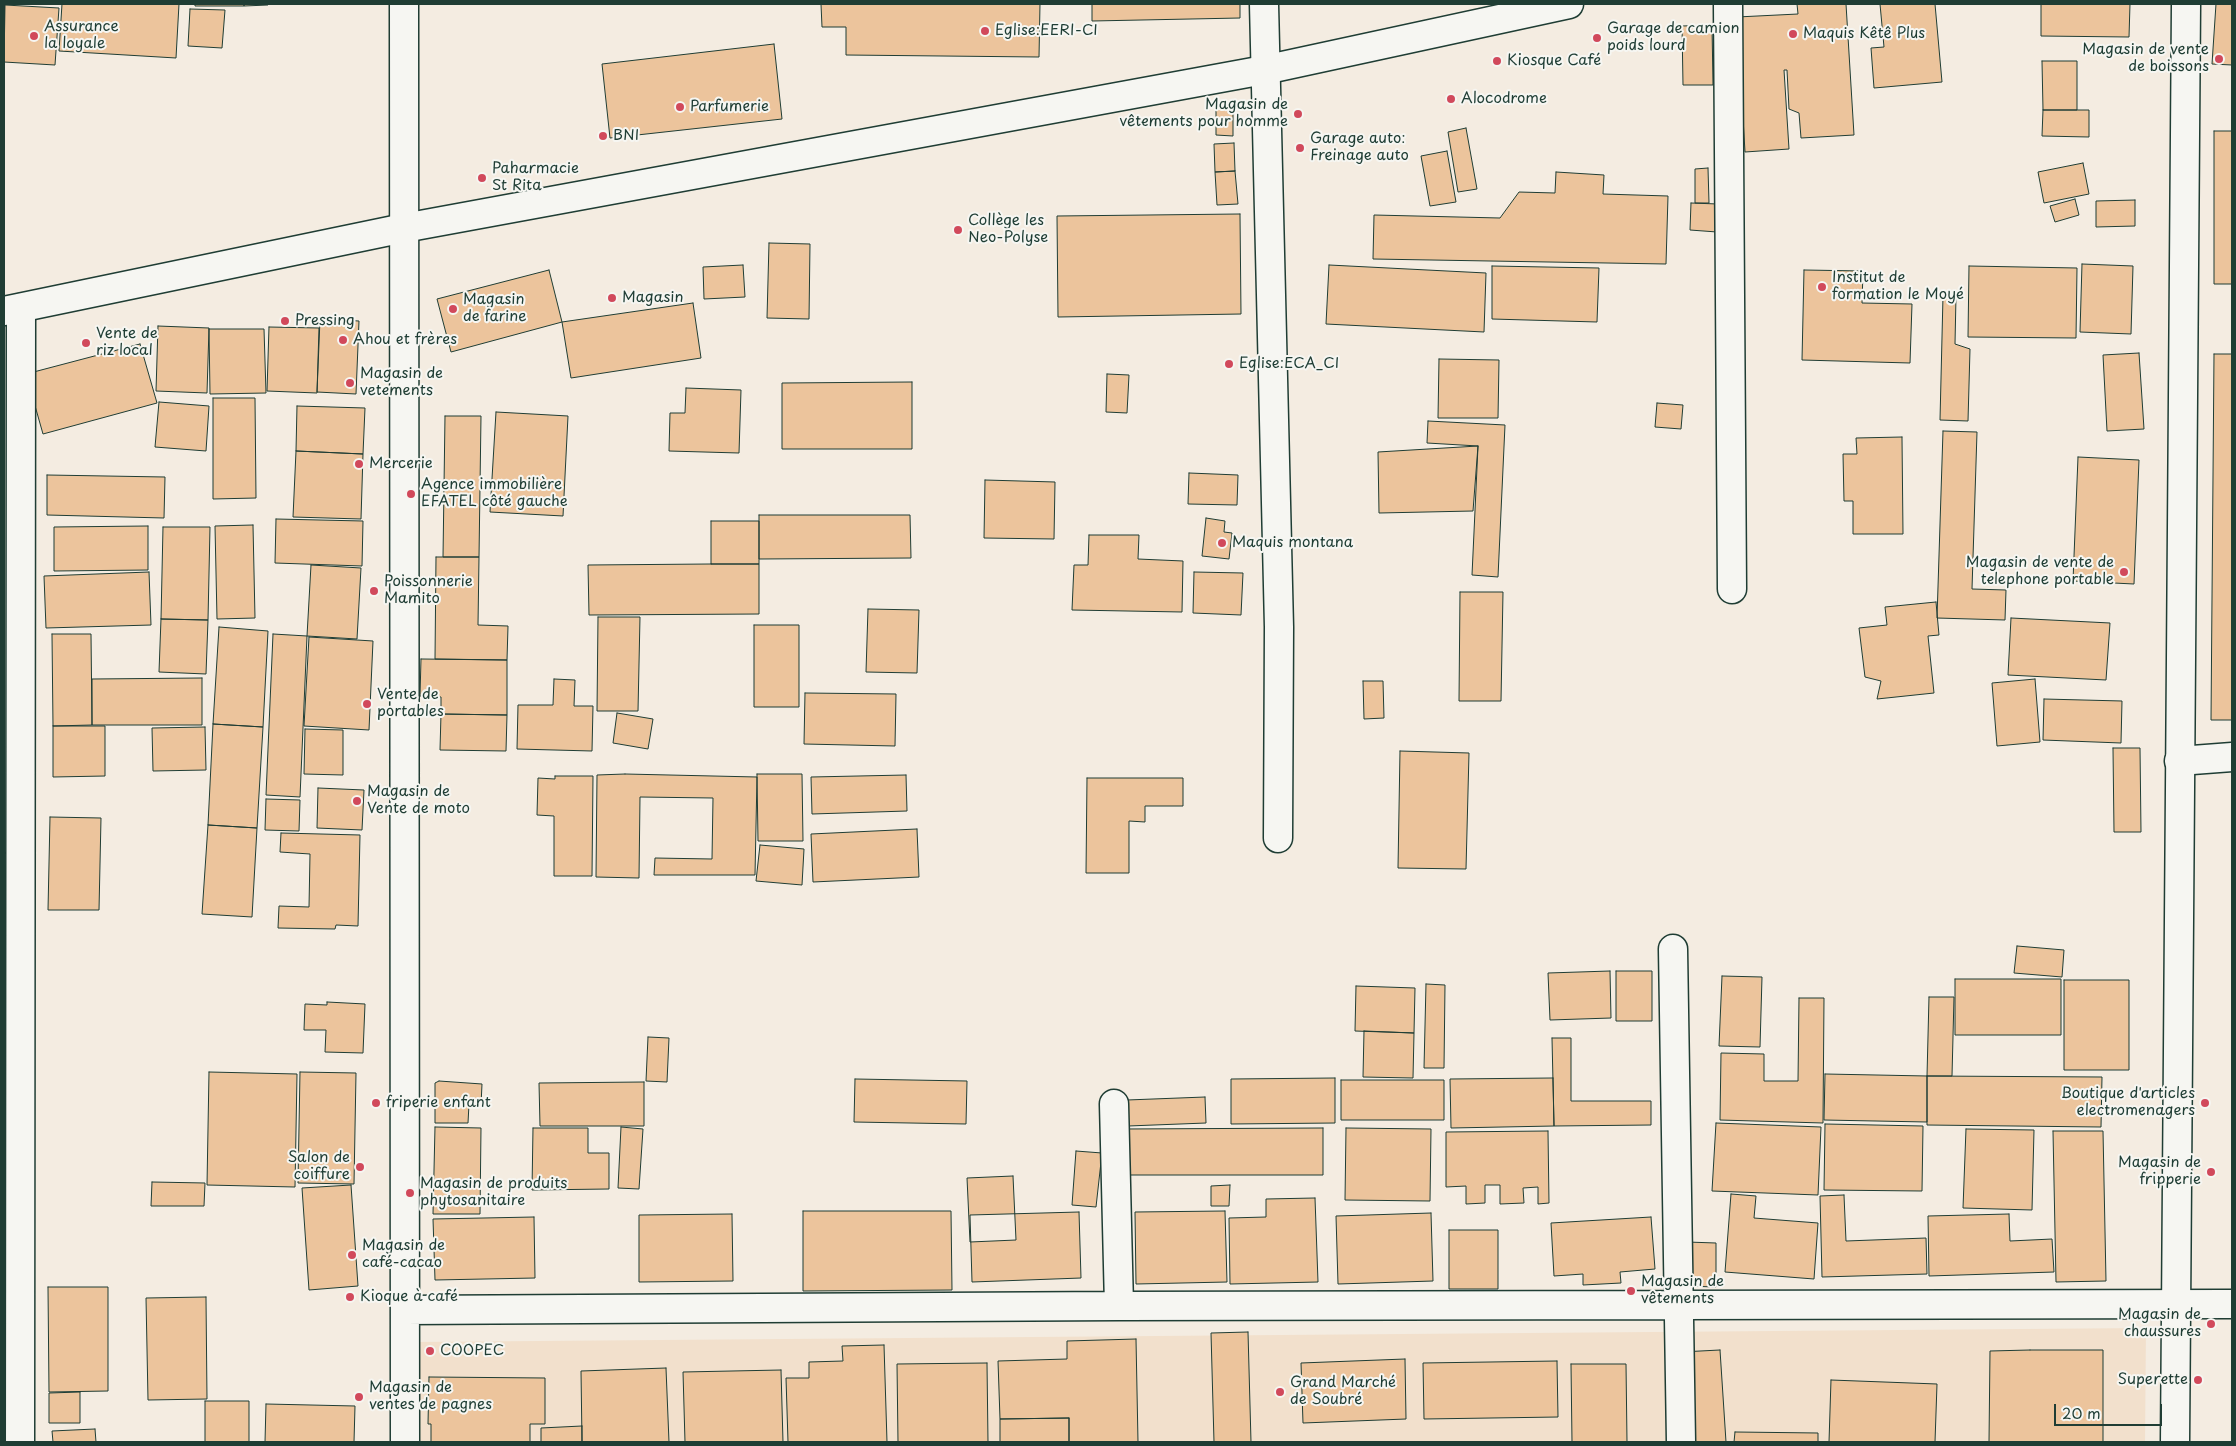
<!DOCTYPE html>
<meta charset="utf-8">
<style>
body{margin:0}
#map{position:relative;width:2236px;height:1446px;overflow:hidden;background:#f4ece1;font-family:"Playpen Sans",sans-serif}
canvas{display:block}
.frame{position:absolute;inset:0;border:5px solid #1f3d34;pointer-events:none}
.scale{position:absolute;left:2054px;top:1404px;width:108px;height:22px;box-sizing:border-box;border:2px solid #1f3d34;border-top:0;padding-left:6px;font-size:15px;line-height:18px;white-space:nowrap;color:#1f3d34;-webkit-text-stroke:4px #f6f6f2;paint-order:stroke}
</style>
<div id="map">
<canvas width="2236" height="1446"></canvas>
<div class="frame"></div>
<div class="scale">20 m</div>
</div>
<script>
const c = document.querySelector('canvas').getContext('2d');
c.lineJoin = 'round';
function fillPath(path, color) { c.fillStyle = color; c.fill(path, 'evenodd'); }
const shape = rows => new Path2D(rows.map(r => 'M' + r).join(''));
function stroke(path, color, width, dash) { c.strokeStyle = color; c.lineWidth = width; c.lineCap = dash ? 'butt' : 'round'; c.setLineDash(dash || []); c.stroke(path); }
function write(font, color, halo, rows, align = 'center') {
  c.font = font + ' "Playpen Sans",sans-serif'; c.lineWidth = 4; c.setLineDash([]); c.textBaseline = 'middle'; c.strokeStyle = halo; c.fillStyle = color; for (const [text, x, y, turn = 0] of rows) {
    c.save(); c.translate(x, y); c.rotate((+turn || 0) * Math.PI / 180); c.textAlign = isNaN(turn) ? turn : align; if (halo) c.strokeText(text, 0, 0); c.fillText(text, 0, 0); c.restore();
  }
}
fillPath(shape([
 [2146,1328,2145,1442,414,1442,414,1342]
]), '#f2e0cc');
const building = shape([
 [62,4,179,4,176,58,59,51,62,4],
 [195,4,244,4,244,6,195,6,195,4],
 [244,4,268,4,268,5,244,6,244,4],
 [821,4,1040,4,1039,57,846,55,846,27,822,27,821,4],
 [1092,4,1240,4,1240,18,1092,21,1092,4],
 [1797,4,1846,4,1854,135,1801,138,1799,113,1789,109,1787,70,1784,70,1789,149,1745,152,1737,17,1798,14,1797,4],
 [1880,4,1935,4,1942,82,1874,88,1871,48,1884,47,1880,4],
 [2041,4,2130,4,2129,37,2041,36,2041,4],
 [2216,4,2232,4,2232,65,2212,64,2216,4],
 [5,5,59,8,55,65,4,62,5,5],
 [190,9,225,10,222,48,188,46,190,9],
 [1712,25,1713,85,1683,85,1682,26,1712,25],
 [774,44,782,119,610,138,602,64,774,44],
 [2042,61,2077,61,2077,110,2043,110,2042,61],
 [1216,102,1233,102,1233,136,1216,135,1216,102],
 [2043,110,2089,110,2089,137,2042,136,2043,110],
 [1466,128,1477,189,1458,192,1448,132,1466,128],
 [2214,131,2232,131,2232,284,2214,284,2214,131],
 [1234,143,1235,171,1215,172,1214,144,1234,143],
 [1447,151,1456,202,1430,206,1421,156,1447,151],
 [2083,163,2089,194,2044,203,2038,172,2083,163],
 [1708,168,1709,203,1695,203,1695,169,1708,168],
 [1235,171,1238,204,1217,205,1215,172,1235,171],
 [1556,172,1604,175,1603,194,1668,196,1666,264,1373,259,1374,215,1500,218,1519,192,1555,193,1556,172],
 [2075,199,2079,215,2055,222,2050,206,2075,199],
 [2135,200,2135,226,2096,227,2096,201,2135,200],
 [1691,203,1718,204,1717,232,1690,230,1691,203],
 [1240,214,1241,314,1058,317,1057,216,1240,214],
 [769,243,810,244,809,319,767,318,769,243],
 [2082,264,2133,266,2131,334,2080,332,2082,264],
 [743,265,745,297,704,299,703,267,743,265],
 [1329,265,1486,273,1484,332,1326,324,1329,265],
 [1492,266,1599,268,1597,322,1492,319,1492,266],
 [1969,266,2077,268,2076,338,1968,337,1969,266],
 [549,270,562,322,451,352,437,299,549,270],
 [1804,270,1863,271,1862,303,1912,304,1910,363,1802,360,1804,270],
 [1943,296,1956,296,1955,344,1970,349,1968,421,1940,420,1943,296],
 [693,303,701,358,571,378,562,322,693,303],
 [320,319,359,321,356,394,317,392,320,319],
 [158,326,209,328,207,393,156,391,158,326],
 [269,327,319,328,317,393,267,391,269,327],
 [209,329,264,329,266,393,210,394,209,329],
 [140,344,157,403,43,434,26,374,140,344],
 [2139,353,2144,429,2107,431,2103,355,2139,353],
 [2214,354,2232,354,2232,720,2211,720,2214,354],
 [1439,359,1499,360,1498,418,1438,418,1439,359],
 [1107,374,1129,375,1127,413,1106,412,1107,374],
 [912,382,912,449,782,449,782,383,912,382],
 [686,388,741,390,739,453,669,451,670,413,685,413,686,388],
 [213,398,255,398,256,498,213,499,213,398],
 [159,402,209,406,206,451,155,447,159,402],
 [1657,403,1683,405,1681,429,1655,427,1657,403],
 [297,406,365,408,363,454,296,451,297,406],
 [496,412,568,416,563,516,490,512,496,412],
 [445,416,481,416,479,557,443,557,445,416],
 [1428,421,1505,425,1498,577,1472,575,1478,446,1427,443,1428,421],
 [1943,431,1977,432,1972,589,2006,590,2005,620,1937,618,1943,431],
 [1902,437,1903,534,1853,534,1853,501,1844,501,1843,454,1857,454,1856,438,1902,437],
 [1478,446,1473,511,1379,513,1378,452,1478,446],
 [296,451,363,454,361,519,293,517,296,451],
 [2078,457,2139,460,2134,584,2073,581,2078,457],
 [1189,473,1238,475,1237,505,1188,504,1189,473],
 [47,475,165,477,164,518,47,515,47,475],
 [985,480,1055,482,1054,539,984,538,985,480],
 [759,515,910,515,911,558,759,559,759,515],
 [1206,518,1225,521,1224,532,1232,533,1229,559,1202,556,1206,518],
 [276,519,363,521,362,566,275,563,276,519],
 [711,521,759,521,759,564,711,564,711,521],
 [253,525,255,618,217,619,215,526,253,525],
 [148,526,148,570,54,571,54,527,148,526],
 [163,527,210,527,208,620,161,619,163,527],
 [1089,535,1139,535,1138,559,1183,561,1182,612,1072,610,1074,565,1088,565,1089,535],
 [436,557,479,557,478,625,508,626,507,660,435,659,436,557],
 [711,564,759,564,759,614,589,615,588,565,711,564],
 [311,565,361,568,357,639,307,636,311,565],
 [149,572,151,625,46,628,44,576,149,572],
 [1194,572,1243,573,1241,615,1193,613,1194,572],
 [1460,592,1503,592,1501,701,1459,701,1460,592],
 [1936,602,1939,635,1928,636,1934,693,1877,699,1881,681,1865,677,1859,628,1887,625,1885,607,1936,602],
 [868,609,919,610,917,673,866,672,868,609],
 [598,617,640,617,638,711,597,711,598,617],
 [2011,618,2110,623,2106,680,2008,675,2011,618],
 [161,619,208,620,206,674,159,672,161,619],
 [754,625,799,625,799,707,754,707,754,625],
 [219,627,268,631,263,727,213,724,219,627],
 [52,634,91,634,92,725,53,726,52,634],
 [273,634,307,636,300,797,266,795,273,634],
 [309,637,373,641,369,730,304,726,309,637],
 [421,659,507,660,507,715,441,714,441,697,420,696,421,659],
 [202,678,202,725,92,725,92,679,202,678],
 [554,679,575,680,574,706,593,706,592,751,517,749,518,705,553,705,554,679],
 [2035,679,2040,742,1997,746,1992,683,2035,679],
 [1363,681,1383,681,1384,718,1364,719,1363,681],
 [805,693,896,694,895,746,804,744,805,693],
 [2044,699,2122,701,2121,743,2043,740,2044,699],
 [617,713,653,719,648,749,613,743,617,713],
 [441,714,507,715,506,751,440,750,441,714],
 [213,724,263,727,257,828,208,825,213,724],
 [53,726,105,726,105,776,53,777,53,726],
 [205,727,206,770,153,771,152,728,205,727],
 [305,729,343,730,343,775,304,774,305,729],
 [2113,748,2140,748,2141,832,2114,832,2113,748],
 [1400,751,1469,753,1466,869,1398,868,1400,751],
 [625,774,757,777,755,875,654,875,655,858,712,859,713,798,640,797,639,878,596,877,597,775,625,774],
 [757,774,802,774,803,841,758,841,757,774],
 [906,775,907,811,812,814,811,777,906,775],
 [555,776,593,776,592,876,554,876,554,816,537,815,538,778,555,779,555,776],
 [1087,778,1183,778,1183,806,1145,806,1145,822,1129,821,1129,873,1086,873,1087,778],
 [318,788,364,790,362,830,317,828,318,788],
 [266,799,300,800,299,831,265,830,266,799],
 [50,817,101,818,99,910,48,910,50,817],
 [208,825,257,828,252,917,202,914,208,825],
 [917,829,919,877,813,882,811,834,917,829],
 [281,833,360,835,358,926,336,925,335,929,278,928,279,906,309,907,310,854,280,852,281,833],
 [760,845,804,849,802,885,756,881,760,845],
 [2017,946,2064,950,2062,977,2014,973,2017,946],
 [1610,971,1611,1018,1550,1020,1548,973,1610,971],
 [1616,971,1652,971,1652,1021,1616,1021,1616,971],
 [1722,976,1762,977,1760,1047,1719,1046,1722,976],
 [1955,979,2061,979,2061,1035,1955,1035,1955,979],
 [2064,980,2129,980,2129,1070,2064,1070,2064,980],
 [1426,984,1445,985,1444,1068,1424,1068,1426,984],
 [1356,986,1415,988,1414,1033,1355,1031,1356,986],
 [1929,997,1954,997,1952,1076,1927,1076,1929,997],
 [1799,998,1824,998,1823,1123,1720,1120,1721,1053,1764,1054,1764,1081,1798,1081,1799,998],
 [327,1002,365,1004,363,1053,325,1052,326,1030,304,1030,305,1004,327,1005,327,1002],
 [1364,1031,1414,1033,1413,1078,1363,1077,1364,1031],
 [648,1037,669,1038,667,1082,646,1081,648,1037],
 [1552,1038,1571,1038,1571,1101,1651,1101,1651,1125,1554,1126,1552,1038],
 [209,1072,297,1074,295,1187,207,1185,209,1072],
 [300,1072,356,1073,354,1184,298,1183,300,1072],
 [1825,1074,1927,1076,1927,1122,1824,1120,1825,1074],
 [1927,1076,2102,1077,2101,1127,1927,1125,1927,1076],
 [1335,1078,1335,1123,1231,1124,1231,1079,1335,1078],
 [1553,1078,1554,1126,1451,1128,1450,1079,1553,1078],
 [855,1079,967,1081,966,1124,854,1122,855,1079],
 [1341,1080,1444,1080,1444,1120,1341,1120,1341,1080],
 [439,1081,482,1084,481,1105,469,1104,468,1123,435,1123,435,1083,439,1081],
 [644,1082,644,1126,540,1126,539,1083,644,1082],
 [1205,1097,1206,1123,1128,1126,1127,1100,1205,1097],
 [1716,1123,1821,1127,1818,1195,1712,1191,1716,1123],
 [1825,1124,1923,1126,1922,1191,1824,1190,1825,1124],
 [435,1127,481,1128,480,1214,433,1214,435,1127],
 [621,1127,643,1129,639,1189,618,1188,621,1127],
 [533,1128,588,1128,588,1153,609,1153,609,1189,532,1190,533,1128],
 [1323,1128,1323,1175,1122,1175,1123,1129,1323,1128],
 [1346,1128,1431,1129,1430,1201,1345,1200,1346,1128],
 [1966,1129,2034,1130,2032,1210,1963,1208,1966,1129],
 [1548,1131,1549,1203,1538,1204,1538,1187,1523,1188,1524,1203,1500,1204,1500,1185,1485,1185,1485,1203,1466,1204,1466,1186,1446,1187,1446,1132,1548,1131],
 [2053,1131,2103,1131,2106,1281,2056,1282,2053,1131],
 [1076,1151,1102,1153,1096,1207,1072,1205,1076,1151],
 [1013,1176,1016,1240,970,1242,967,1178,1013,1176],
 [152,1182,205,1183,204,1206,151,1206,152,1182],
 [351,1185,358,1286,309,1290,302,1188,351,1185],
 [1230,1185,1229,1206,1211,1206,1211,1186,1230,1185],
 [1731,1194,1756,1196,1754,1218,1818,1223,1814,1279,1725,1272,1731,1194],
 [1844,1195,1846,1241,1926,1238,1927,1274,1822,1277,1820,1196,1844,1195],
 [1315,1198,1318,1282,1230,1284,1229,1218,1266,1217,1266,1199,1315,1198],
 [803,1211,951,1211,952,1290,803,1291,803,1211],
 [1225,1211,1227,1282,1136,1284,1135,1212,1225,1211],
 [1079,1212,1081,1278,972,1282,970,1215,1079,1212],
 [1431,1213,1433,1281,1338,1284,1336,1216,1431,1213],
 [732,1214,733,1281,639,1282,639,1215,732,1214],
 [2009,1214,2010,1241,2052,1239,2054,1272,1929,1276,1928,1216,2009,1214],
 [534,1217,535,1278,435,1280,433,1219,534,1217],
 [1651,1217,1655,1269,1620,1272,1621,1283,1583,1285,1583,1274,1554,1276,1551,1223,1651,1217],
 [1449,1230,1498,1230,1498,1289,1449,1289,1449,1230],
 [1687,1242,1716,1243,1716,1287,1686,1286,1687,1242],
 [48,1287,108,1287,108,1391,49,1392,48,1287],
 [206,1297,207,1399,148,1400,146,1298,206,1297],
 [1248,1332,1251,1442,1214,1442,1211,1333,1248,1332],
 [1136,1339,1138,1442,1069,1442,1069,1418,1000,1419,998,1361,1067,1359,1067,1341,1136,1339],
 [884,1345,887,1442,788,1442,786,1378,809,1378,809,1362,843,1361,842,1346,884,1345],
 [1720,1350,1726,1442,1687,1442,1681,1352,1720,1350],
 [2030,1350,2103,1350,2103,1442,1989,1442,1990,1351,2030,1350],
 [1405,1359,1406,1419,1303,1423,1301,1363,1405,1359],
 [1557,1361,1558,1417,1424,1419,1423,1363,1557,1361],
 [987,1363,988,1442,898,1442,897,1364,987,1363],
 [1571,1364,1626,1364,1627,1442,1572,1442,1571,1364],
 [666,1368,669,1442,582,1442,581,1371,666,1368],
 [781,1370,783,1442,685,1442,683,1372,781,1370],
 [429,1377,545,1378,545,1424,530,1424,530,1442,431,1442,431,1424,428,1424,429,1377],
 [1831,1380,1937,1384,1935,1442,1829,1442,1831,1380],
 [80,1392,80,1423,49,1423,49,1393,80,1392],
 [205,1401,249,1401,249,1442,205,1442,205,1401],
 [266,1404,355,1406,354,1442,265,1442,266,1404],
 [1069,1418,1069,1442,1000,1442,1000,1419,1069,1418],
 [582,1426,582,1442,541,1442,541,1428,582,1426],
 [95,1429,96,1442,53,1442,52,1431,95,1429],
 [1735,1432,1818,1433,1818,1442,1734,1442,1735,1432]
]);
fillPath(building, '#ecc49c');
stroke(building, '#1f3d34', 1);
const street = shape([
 [404,4,405,1442],
 [1264,4,1279,627,1278,838],
 [1728,4,1732,589],
 [2179,761,2232,757],
 [1673,949,1681,1442],
 [1114,1104,1119,1306],
 [405,1310,1119,1306,2232,1304],
 [20,1442,21,308]
]);
const secondary = shape([
 [4,311,404,228,1264,70,1569,4],
 [2175,1442,2186,4]
]);
stroke(street, '#1f3d34', 31);
stroke(secondary, '#1f3d34', 31);
stroke(street, '#f6f6f2', 28);
stroke(secondary, '#f6f6f2', 28);
for (const [x, y, r, color] of [
 [985,31,5,"#d1495b"],
 [1793,34,5,"#d1495b"],
 [34,36,5,"#d1495b"],
 [1597,38,5,"#d1495b"],
 [2219,59,5,"#d1495b"],
 [1497,61,5,"#d1495b"],
 [1451,99,5,"#d1495b"],
 [680,107,5,"#d1495b"],
 [1298,114,5,"#d1495b"],
 [603,136,5,"#d1495b"],
 [1300,148,5,"#d1495b"],
 [482,178,5,"#d1495b"],
 [958,230,5,"#d1495b"],
 [1822,287,5,"#d1495b"],
 [612,298,5,"#d1495b"],
 [453,309,5,"#d1495b"],
 [285,321,5,"#d1495b"],
 [343,340,5,"#d1495b"],
 [86,343,5,"#d1495b"],
 [1229,364,5,"#d1495b"],
 [350,383,5,"#d1495b"],
 [359,464,5,"#d1495b"],
 [411,494,5,"#d1495b"],
 [1222,543,5,"#d1495b"],
 [2124,572,5,"#d1495b"],
 [374,591,5,"#d1495b"],
 [367,704,5,"#d1495b"],
 [357,801,5,"#d1495b"],
 [376,1103,5,"#d1495b"],
 [2205,1103,5,"#d1495b"],
 [360,1167,5,"#d1495b"],
 [2211,1172,5,"#d1495b"],
 [410,1193,5,"#d1495b"],
 [352,1255,5,"#d1495b"],
 [1631,1291,5,"#d1495b"],
 [350,1297,5,"#d1495b"],
 [2211,1324,5,"#d1495b"],
 [430,1351,5,"#d1495b"],
 [2198,1380,5,"#d1495b"],
 [1280,1392,5,"#d1495b"],
 [359,1397,5,"#d1495b"]
]) { const dot = new Path2D(); dot.arc(x, y, r, 0, 2 * Math.PI); c.fillStyle = color; c.fill(dot); stroke(dot, '#f6f6f2', 2); }
write('15px', '#1f3d34', '#f6f6f2', [
 ["Assurance",44,27],
 ["la loyale",44,44],
 ["Garage de camion",1607,29],
 ["poids lourd",1607,46],
 ["Eglise:EERI-CI",995,31],
 ["Maquis Kêtê Plus",1803,34],
 ["Magasin de vente",2209,50,"right"],
 ["de boissons",2209,67,"right"],
 ["Kiosque Café",1507,61],
 ["Alocodrome",1461,99],
 ["Magasin de",1288,105,"right"],
 ["vêtements pour homme",1288,122,"right"],
 ["Parfumerie",690,107],
 ["BNI",613,136],
 ["Garage auto:",1310,139],
 ["Freinage auto",1310,156],
 ["Paharmacie",492,169],
 ["St Rita",492,186],
 ["Collège les",968,221],
 ["Neo-Polyse",968,238],
 ["Institut de",1832,278],
 ["formation le Moyé",1832,295],
 ["Magasin",622,298],
 ["Magasin",463,300],
 ["de farine",463,317],
 ["Pressing",295,321],
 ["Vente de",96,334],
 ["riz local",96,351],
 ["Ahou et frères",353,340],
 ["Eglise:ECA_CI",1239,364],
 ["Magasin de",360,374],
 ["vetements",360,391],
 ["Mercerie",369,464],
 ["Agence immobilière",421,485],
 ["EFATEL côté gauche",421,502],
 ["Maquis montana",1232,543],
 ["Magasin de vente de",2114,563,"right"],
 ["telephone portable",2114,580,"right"],
 ["Poissonnerie",384,582],
 ["Mamito",384,599],
 ["Vente de",377,695],
 ["portables",377,712],
 ["Magasin de",367,792],
 ["Vente de moto",367,809],
 ["Boutique d'articles",2195,1094,"right"],
 ["electromenagers",2195,1111,"right"],
 ["friperie enfant",386,1103],
 ["Salon de",350,1158,"right"],
 ["coiffure",350,1175,"right"],
 ["Magasin de",2201,1163,"right"],
 ["fripperie",2201,1180,"right"],
 ["Magasin de produits",420,1184],
 ["phytosanitaire",420,1201],
 ["Magasin de",362,1246],
 ["café-cacao",362,1263],
 ["Magasin de",1641,1282],
 ["vêtements",1641,1299],
 ["Kioque à café",360,1297],
 ["Magasin de",2201,1315,"right"],
 ["chaussures",2201,1332,"right"],
 ["COOPEC",440,1351],
 ["Superette",2188,1380,"right"],
 ["Grand Marché",1290,1383],
 ["de Soubré",1290,1400],
 ["Magasin de",369,1388],
 ["ventes de pagnes",369,1405]
], 'left');
</script>
